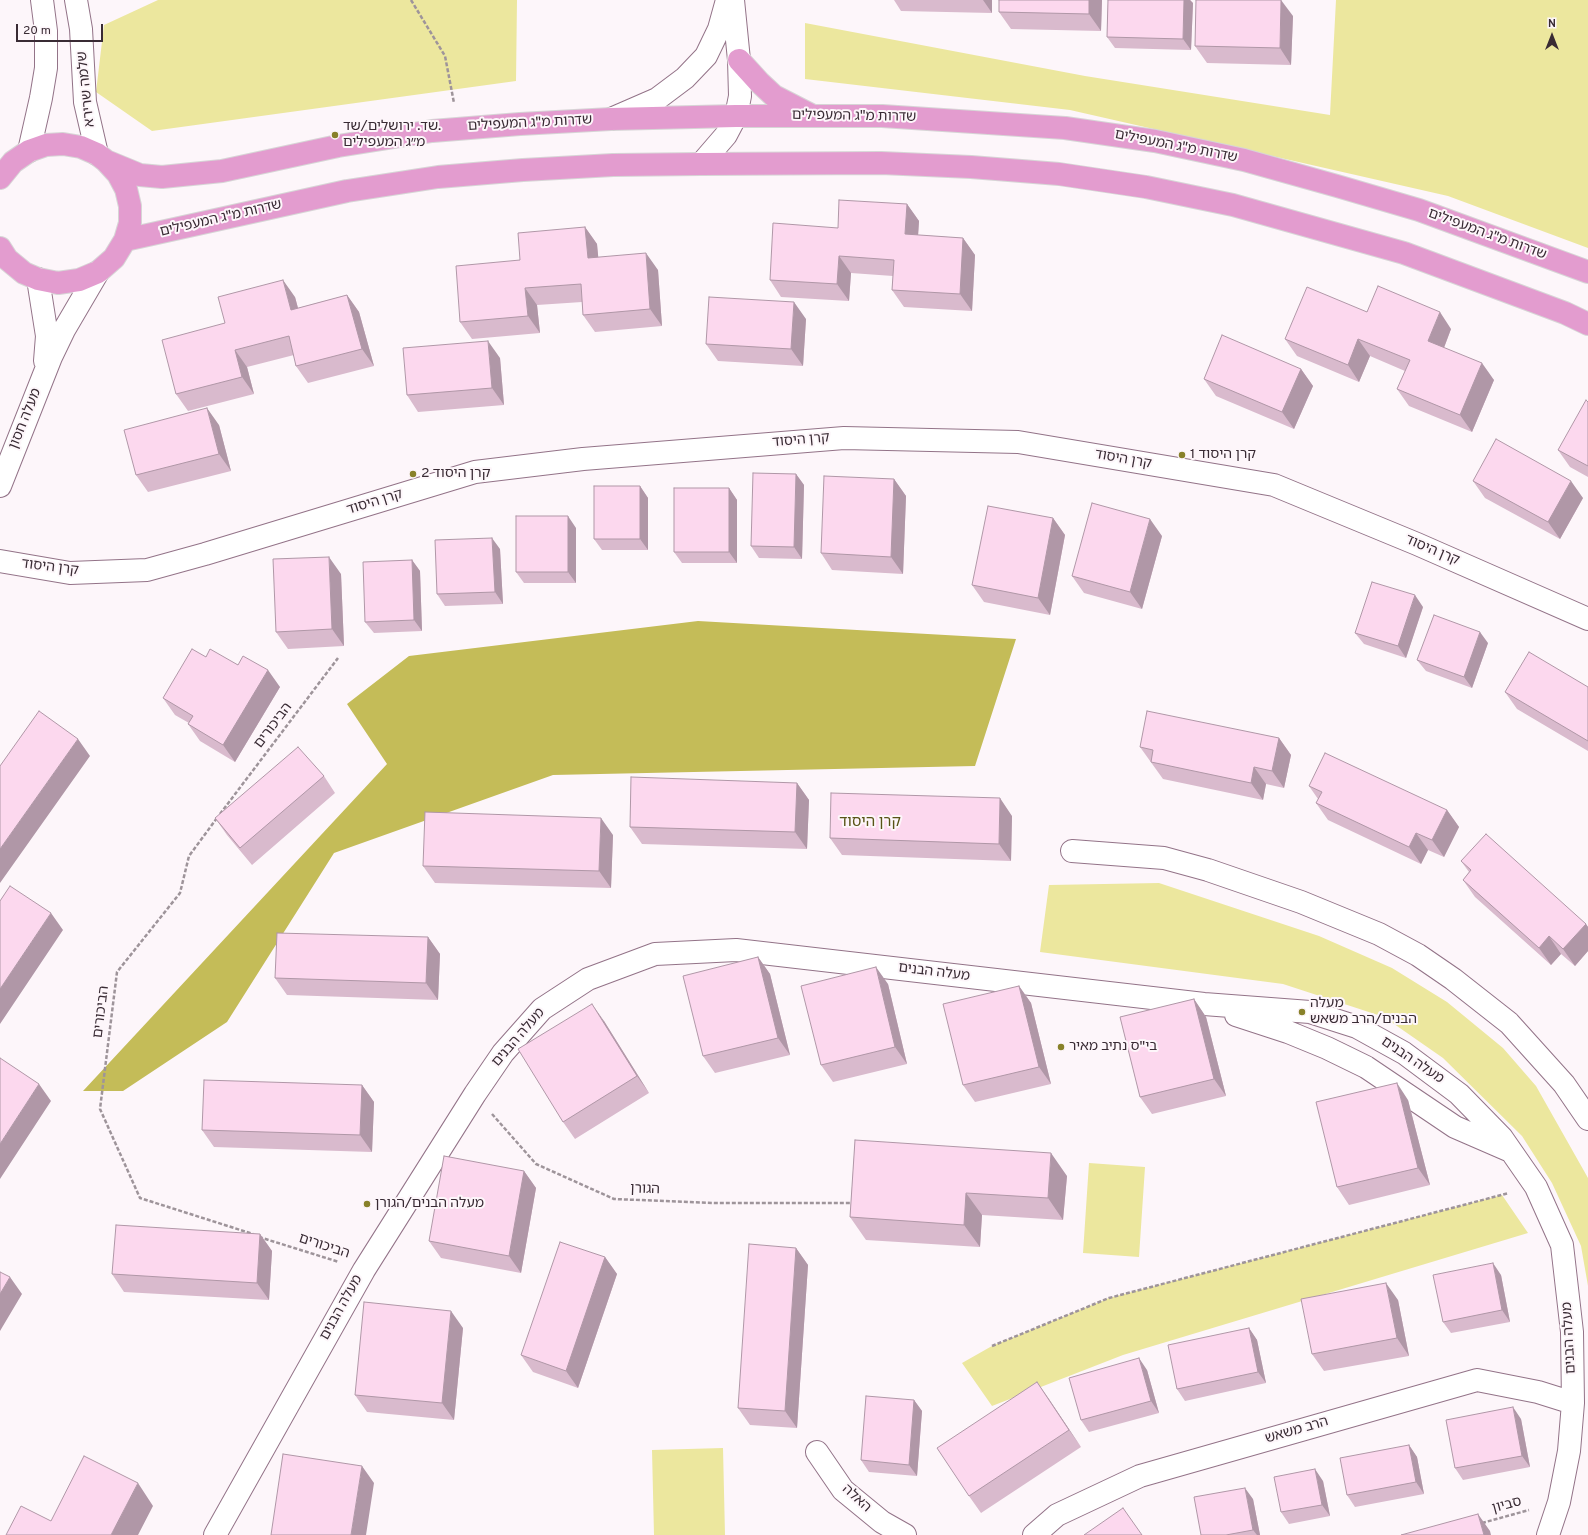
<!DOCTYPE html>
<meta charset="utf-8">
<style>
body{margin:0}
#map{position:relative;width:1588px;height:1535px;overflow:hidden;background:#fdf6fa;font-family:Overpass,sans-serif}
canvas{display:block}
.north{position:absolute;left:1532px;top:16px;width:40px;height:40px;-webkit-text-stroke:3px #fdf6fa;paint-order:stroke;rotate:0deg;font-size:11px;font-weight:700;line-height:16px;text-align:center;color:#392b34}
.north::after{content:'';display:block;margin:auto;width:14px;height:18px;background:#392b34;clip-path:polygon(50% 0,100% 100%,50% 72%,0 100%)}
.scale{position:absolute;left:16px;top:24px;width:87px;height:18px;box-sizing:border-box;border:2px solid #392b34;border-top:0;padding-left:5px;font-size:12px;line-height:14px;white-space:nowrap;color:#392b34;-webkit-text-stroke:3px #fdf6fa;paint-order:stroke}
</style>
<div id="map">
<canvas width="1588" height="1535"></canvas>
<div class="north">N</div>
<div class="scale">20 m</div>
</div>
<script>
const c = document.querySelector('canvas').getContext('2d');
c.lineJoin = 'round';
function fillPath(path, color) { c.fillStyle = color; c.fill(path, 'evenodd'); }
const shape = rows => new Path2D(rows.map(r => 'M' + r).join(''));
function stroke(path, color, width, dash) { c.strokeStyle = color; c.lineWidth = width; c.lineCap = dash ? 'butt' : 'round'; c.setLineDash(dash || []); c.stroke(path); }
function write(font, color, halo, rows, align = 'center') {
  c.font = font + ' Overpass,"Noto Sans Hebrew",sans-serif'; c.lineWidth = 4; c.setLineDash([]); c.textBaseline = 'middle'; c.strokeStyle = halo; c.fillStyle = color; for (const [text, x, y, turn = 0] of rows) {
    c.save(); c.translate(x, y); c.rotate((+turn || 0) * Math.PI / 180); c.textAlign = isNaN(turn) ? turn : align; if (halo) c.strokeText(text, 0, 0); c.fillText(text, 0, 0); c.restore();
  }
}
fillPath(shape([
 [158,0,517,0,516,81,152,131,96,92,104,25],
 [1336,0,1588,0,1588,248,1448,196,1070,110,805,79,805,23,1085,76,1330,115],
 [1159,883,1319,936,1392,968,1447,1002,1503,1048,1536,1086,1588,1178,1588,1286,1581,1246,1552,1183,1522,1136,1443,1058,1384,1017,1283,984,1040,952,1049,885],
 [1089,1163,1145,1167,1139,1257,1083,1253],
 [1502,1195,1528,1233,1123,1355,992,1406,962,1363,992,1346,1109,1298],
 [723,1448,725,1535,654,1535,652,1450]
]), '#ece79e');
fillPath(shape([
 [698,621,1016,639,975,766,553,775,334,853,227,1022,123,1091,83,1091,387,764,347,704,409,656]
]), '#c4bc58');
const minor = shape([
 [76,0,81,29,85,102,97,154],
 [611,119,657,99,685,78,706,56,719,29,727,0],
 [29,151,41,98,46,68,46,31,42,0],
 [701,164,726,135,736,116,740,96,739,60,733,0],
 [38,279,47,336,45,361],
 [0,486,51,357,64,330,98,272],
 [0,561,70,573,147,570,205,554,475,472,583,459,844,438,1018,442,1274,485,1417,544,1588,619],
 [1072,851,1164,858,1208,870,1301,902,1379,934,1418,955,1453,979,1509,1023,1564,1084,1588,1119],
 [1236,1015,1288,1032,1327,1048,1366,1067,1455,1127,1508,1150],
 [817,1452,843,1490,882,1522,905,1535],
 [215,1535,364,1270,475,1094,503,1053,542,1009,588,979,655,954,736,950,1204,1004,1310,1012,1357,1027,1404,1053,1459,1094,1502,1138,1536,1187,1562,1245,1572,1332,1573,1403,1569,1451,1559,1502,1548,1535],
 [1034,1535,1057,1515,1140,1476,1477,1380,1538,1392,1573,1403]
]);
const major = shape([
 [739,60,759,82,774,96,811,115],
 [106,161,140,175,162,177,222,171,338,146,432,131,520,124,611,119,736,116,882,116,1065,128,1155,141,1244,160,1337,186,1419,210,1588,272],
 [0,178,13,162,29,151,46,145,63,144,81,147,97,154,106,161,118,174,126,189,130,206,130,223,125,240,114,258,98,272,79,280,58,283,38,279,24,273,7,259,0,248],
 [125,240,347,191,438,177,523,170,613,165,701,164,881,163,971,167,1059,174,1146,187,1233,205,1404,253,1565,313,1588,324]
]);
stroke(minor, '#937388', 24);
stroke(major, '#d7d5d6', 24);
stroke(shape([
 [411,0,445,56,454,103],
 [220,814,338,658],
 [217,818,189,856,180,893,117,972,100,1109,140,1198,253,1234],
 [492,1114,536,1164,614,1199,714,1203,853,1203],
 [259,1237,339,1262],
 [992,1346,1109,1298,1509,1193],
 [1482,1523,1529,1510]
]), '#9e949a', 2.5, [4, 2]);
stroke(minor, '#fff', 22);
stroke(major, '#e39ccf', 22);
fillPath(shape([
 [894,0,992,0,992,13,901,11],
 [1102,0,1101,31,1011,29,999,12],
 [1108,0,1190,0,1193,3,1191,50,1115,48,1107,37],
 [1293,16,1291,65,1207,63,1195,46],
 [907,204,919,221,918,235,963,238,975,255,972,311,904,307,892,290,893,276,851,273,849,301,781,297,770,280,838,228],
 [585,227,597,244,598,257,658,270,662,326,595,332,583,315,582,302,537,305,540,333,472,339,460,322,520,260],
 [347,295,359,312,374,366,308,383,296,366,294,355,247,367,254,394,188,411,176,394,225,323,295,297,298,308],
 [1367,312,1451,329,1444,348,1494,380,1472,432,1409,406,1397,389,1405,371,1370,356,1359,382,1297,356,1285,339],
 [806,319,803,366,718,361,706,344],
 [500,358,504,405,418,412,407,395],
 [1301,369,1313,386,1294,429,1216,396,1204,379],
 [1588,402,1588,477,1570,467,1558,450],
 [219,425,231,471,148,492,136,475],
 [796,474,804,485,802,559,759,558,751,546],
 [894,479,906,496,903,574,832,570,821,553],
 [1473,481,1583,498,1560,539,1485,498],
 [640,486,648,498,648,550,602,550,594,539],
 [729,488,737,500,737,563,682,563,674,552],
 [1053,518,1065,535,1050,615,984,602,972,585],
 [576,528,576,583,524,583,516,572],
 [1162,536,1142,609,1084,593,1072,576],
 [500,549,503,604,445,606,437,594],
 [412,560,420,571,422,631,374,633,365,622],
 [341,574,344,646,288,649,276,632],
 [1423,607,1406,658,1364,644,1355,633],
 [1488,643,1472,688,1426,671,1417,660],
 [206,657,238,665,280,687,235,762,200,741,188,724,189,723,175,715,163,698],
 [1588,687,1588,751,1517,709,1505,692],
 [1279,738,1291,755,1284,788,1266,784,1263,800,1163,779,1140,747],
 [324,776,335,793,252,865,227,835,215,818],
 [797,783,809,800,807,849,642,844,630,827],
 [1309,786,1447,810,1459,827,1444,857,1428,850,1421,864,1328,820,1316,803,1318,799],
 [1012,816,1011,861,842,855,830,838],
 [613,835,611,888,435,883,423,866],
 [1461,861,1586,924,1588,927,1588,951,1575,966,1561,954,1551,965,1475,897,1463,880,1469,872],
 [428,937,440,954,438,1000,287,995,275,978],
 [758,957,770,974,790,1055,715,1073,703,1056],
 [888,984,907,1064,833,1082,821,1065],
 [1019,986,1031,1003,1051,1084,975,1102,963,1085],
 [1194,999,1206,1017,1226,1096,1152,1114,1140,1097],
 [604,1021,649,1093,575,1139,563,1122],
 [362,1085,374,1102,372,1152,214,1147,202,1130],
 [1408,1100,1430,1185,1349,1205,1337,1187],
 [855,1140,1067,1176,1063,1220,982,1215,980,1247,866,1240,850,1217],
 [524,1171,536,1188,521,1273,441,1258,429,1241],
 [260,1234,272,1251,269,1300,124,1292,112,1274],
 [796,1248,808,1265,797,1428,750,1425,738,1408],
 [605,1257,617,1274,578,1388,533,1372,521,1355],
 [1501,1275,1510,1322,1451,1333,1443,1322],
 [1398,1300,1409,1356,1324,1371,1312,1354],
 [463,1328,454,1420,367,1412,355,1395],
 [1249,1328,1257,1340,1266,1383,1185,1401,1177,1389],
 [1147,1370,1159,1413,1089,1432,1081,1420],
 [1037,1382,1081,1447,981,1513,969,1496],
 [914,1400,922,1411,917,1476,869,1472,861,1460],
 [1521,1419,1530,1467,1463,1480,1455,1468],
 [1409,1445,1417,1457,1424,1494,1355,1507,1347,1495],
 [1323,1481,1330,1516,1289,1524,1281,1512],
 [1253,1499,1260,1535,1201,1535]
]), '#d9bacd');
fillPath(shape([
 [983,0,992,0,992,13],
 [1089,0,1102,0,1101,31,1089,14],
 [1184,0,1190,0,1193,3,1191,50,1183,39],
 [1281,0,1293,16,1291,65,1280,48],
 [907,204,919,221,917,252,905,234],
 [585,227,597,244,600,275,588,258],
 [963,238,975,255,972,311,960,294],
 [646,253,658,270,662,326,650,309],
 [839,256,851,273,849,301,837,284],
 [283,280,295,297,303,327,291,310],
 [525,288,537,305,540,333,528,316],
 [347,295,359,312,374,366,362,349],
 [794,302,806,319,803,366,791,349],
 [1440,312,1451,329,1440,358,1428,341],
 [1358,339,1370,356,1359,382,1348,365],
 [488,341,500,358,504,405,492,388],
 [235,350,247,367,254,394,242,377],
 [1482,363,1494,380,1472,432,1460,415],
 [1301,369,1313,386,1294,429,1282,412],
 [207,408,219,425,231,471,219,454],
 [796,474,804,485,802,559,794,547],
 [894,479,906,496,903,574,891,557],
 [1571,481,1583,498,1560,539,1548,522],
 [640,486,648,498,648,550,640,539],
 [729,488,737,500,737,563,729,552],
 [568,516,576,528,576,583,568,572],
 [1053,518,1065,535,1050,615,1038,598],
 [1150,519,1162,536,1142,609,1130,592],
 [492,538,500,549,503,604,495,592],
 [329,557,341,574,344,646,332,629],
 [412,560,420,571,422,631,414,620],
 [1415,595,1423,607,1406,658,1398,646],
 [1480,632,1488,643,1472,688,1464,677],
 [268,670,280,687,235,762,223,745],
 [1279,738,1291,755,1284,788,1272,771],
 [78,739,90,756,0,883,0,849],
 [1254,767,1266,784,1263,800,1251,783],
 [797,783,809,800,807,849,795,832],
 [1000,798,1012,816,1011,861,999,844],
 [1447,810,1459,827,1444,857,1432,840],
 [601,818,613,835,611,888,599,871],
 [1416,833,1428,850,1421,864,1409,847],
 [51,913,63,930,0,1024,0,989],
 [1586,924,1588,927,1588,951,1575,966,1563,949],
 [1549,936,1561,954,1551,965,1539,948],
 [428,937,440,954,438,1000,426,983],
 [758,957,770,974,790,1055,778,1038],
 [876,967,888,984,907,1064,895,1047],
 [1019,986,1031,1003,1051,1084,1039,1067],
 [1194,999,1206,1017,1226,1096,1214,1079],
 [592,1004,604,1021,649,1093,637,1076],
 [1397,1083,1408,1100,1430,1185,1418,1168],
 [39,1084,51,1101,0,1179,0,1144],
 [362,1085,374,1102,372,1152,360,1135],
 [1051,1153,1067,1176,1063,1220,1048,1198],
 [524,1171,536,1188,521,1273,509,1256],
 [966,1193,982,1215,980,1247,964,1225],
 [260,1234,272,1251,269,1300,257,1283],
 [796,1248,808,1265,797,1428,785,1411],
 [605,1257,617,1274,578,1388,566,1371],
 [1493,1263,1501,1275,1510,1322,1502,1310],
 [10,1277,22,1294,0,1331,0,1294],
 [1386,1283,1398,1300,1409,1356,1397,1338],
 [451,1311,463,1328,454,1420,442,1403],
 [1249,1328,1257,1340,1266,1383,1258,1372],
 [1139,1358,1147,1370,1159,1413,1151,1401],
 [1037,1382,1049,1399,1081,1447,1069,1430],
 [914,1400,922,1411,917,1476,909,1465],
 [1513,1407,1521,1419,1530,1467,1522,1456],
 [1409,1445,1417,1457,1424,1494,1416,1482],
 [362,1466,374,1483,366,1535,351,1535],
 [1315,1469,1323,1481,1330,1516,1322,1505],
 [138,1483,153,1506,138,1535,111,1535],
 [1245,1488,1253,1499,1260,1535,1257,1535,1253,1530],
 [1478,1514,1490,1531,1491,1535,1484,1535]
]), '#b097a7');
const building = shape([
 [999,0,1089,0,1089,14,999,12,999,0],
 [1108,0,1184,0,1183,39,1107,37,1108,0],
 [1196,0,1281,0,1280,48,1195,46,1196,0],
 [839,200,907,204,905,234,963,238,960,294,892,290,894,260,839,256,837,284,770,280,773,223,838,228,839,200],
 [585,227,588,258,646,253,650,309,583,315,581,284,525,288,528,316,460,322,456,266,520,260,518,233,585,227],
 [283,280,291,310,347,295,362,349,296,366,289,336,235,350,242,377,176,394,162,340,225,323,218,297,283,280],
 [1378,286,1440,312,1428,341,1482,363,1460,415,1397,389,1410,360,1358,339,1348,365,1285,339,1307,287,1367,312,1378,286],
 [709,297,794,302,791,349,706,344,709,297],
 [1222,335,1301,369,1282,412,1204,379,1222,335],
 [488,341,492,388,407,395,403,348,488,341],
 [1586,400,1588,402,1588,466,1558,450,1586,400],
 [207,408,219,454,136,475,124,430,207,408],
 [1496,439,1571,481,1548,522,1473,481,1496,439],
 [753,473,796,474,794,547,751,546,753,473],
 [824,476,894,479,891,557,821,553,824,476],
 [594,486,640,486,640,539,594,539,594,486],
 [674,488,729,488,729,552,674,552,674,488],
 [1092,503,1150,519,1130,592,1072,576,1092,503],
 [988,506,1053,518,1038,598,972,585,988,506],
 [516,516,568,516,568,572,516,572,516,516],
 [492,538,495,592,437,594,435,540,492,538],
 [329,557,332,629,276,632,273,559,329,557],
 [412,560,414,620,365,622,363,562,412,560],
 [1372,582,1415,595,1398,646,1355,633,1372,582],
 [1434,615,1480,632,1464,677,1417,660,1434,615],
 [192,649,206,657,210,649,238,665,243,656,268,670,223,745,188,724,193,716,163,698,192,649],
 [1529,652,1588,687,1588,741,1505,692,1529,652],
 [39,711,78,739,0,849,0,766,39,711],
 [1147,711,1279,738,1272,771,1254,767,1251,783,1151,762,1153,750,1140,747,1147,711],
 [298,747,324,776,240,848,215,818,298,747],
 [1325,753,1447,810,1432,840,1416,833,1409,847,1316,803,1322,792,1309,786,1325,753],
 [631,777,797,783,795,832,630,827,631,777],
 [831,793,1000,798,999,844,830,838,831,793],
 [425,812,601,818,599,871,423,866,425,812],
 [1486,834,1586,924,1563,949,1549,936,1539,948,1463,880,1471,870,1461,861,1486,834],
 [10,886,51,913,0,989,0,901,10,886],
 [277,933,428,937,426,983,275,978,277,933],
 [758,957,778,1038,703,1056,683,976,758,957],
 [876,967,895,1047,821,1065,801,986,876,967],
 [1019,986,1039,1067,963,1085,943,1004,1019,986],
 [1194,999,1214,1079,1140,1097,1120,1017,1194,999],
 [592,1004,637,1076,563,1122,518,1049,592,1004],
 [0,1058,39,1084,0,1144,0,1058],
 [204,1080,362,1085,360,1135,202,1130,204,1080],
 [1397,1083,1418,1168,1337,1187,1316,1102,1397,1083],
 [855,1140,1051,1153,1048,1198,966,1193,964,1225,850,1217,855,1140],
 [444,1156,524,1171,509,1256,429,1241,444,1156],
 [116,1225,260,1234,257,1283,112,1274,116,1225],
 [560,1242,605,1257,566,1371,521,1355,560,1242],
 [749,1244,796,1248,785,1411,738,1408,749,1244],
 [1493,1263,1502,1310,1443,1322,1433,1275,1493,1263],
 [0,1272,10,1277,0,1294,0,1272],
 [1386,1283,1397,1338,1312,1354,1301,1299,1386,1283],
 [364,1302,451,1311,442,1403,355,1395,364,1302],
 [1249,1328,1258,1372,1177,1389,1168,1345,1249,1328],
 [1139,1358,1151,1401,1081,1420,1069,1378,1139,1358],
 [1037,1382,1069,1430,969,1496,937,1448,1037,1382],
 [866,1396,914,1400,909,1465,861,1460,866,1396],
 [1513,1407,1522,1456,1455,1468,1446,1420,1513,1407],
 [1409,1445,1416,1482,1347,1495,1340,1458,1409,1445],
 [283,1454,362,1466,351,1535,271,1535,283,1454],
 [84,1456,138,1483,111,1535,6,1535,21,1506,51,1521,84,1456],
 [1315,1469,1322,1505,1281,1512,1274,1477,1315,1469],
 [1245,1488,1253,1530,1226,1535,1201,1535,1194,1497,1245,1488],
 [1123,1508,1142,1535,1084,1535,1123,1508],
 [1478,1514,1484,1535,1401,1535,1478,1514]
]);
fillPath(building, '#fcd8ee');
stroke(building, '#b097a7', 1);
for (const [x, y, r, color] of [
 [335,135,4,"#888129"],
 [1182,455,4,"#888129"],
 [413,474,4,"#888129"],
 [1302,1012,4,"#888129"],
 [1061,1047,4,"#888129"],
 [367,1204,4,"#888129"]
]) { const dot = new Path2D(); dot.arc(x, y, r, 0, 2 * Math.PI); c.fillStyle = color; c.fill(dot); stroke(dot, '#fdf6fa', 1.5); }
write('14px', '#392b34', '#fdf6fa', [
 ["שלמה שרירא",87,89,-96],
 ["שדרות מ\"ג המעפילים",854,117,1],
 ["שדרות מ\"ג המעפילים",530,124,-3],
 ["שדרות מ\"ג המעפילים",1176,147,11],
 ["שדרות מ\"ג המעפילים",221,219,-13],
 ["שדרות מ\"ג המעפילים",1487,235,20],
 ["מעלה חסון",26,419,-68],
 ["קרן היסוד",801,441,-5],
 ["קרן היסוד",1123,460,10],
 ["קרן היסוד",375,503,-17],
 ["קרן היסוד",1432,551,23],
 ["קרן היסוד",50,568,7],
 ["הביכורים",274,726,-53],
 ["מעלה הבנים",934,973,7],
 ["הביכורים",102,1012,-83],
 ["מעלה הבנים",519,1038,-49],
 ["מעלה הבנים",1412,1061,34],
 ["הגורן",645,1190,2],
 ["הביכורים",324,1247,18],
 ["מעלה הבנים",342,1308,-61],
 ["מעלה הבנים",1570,1338,-93],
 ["הרב משאש",1297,1431,-16],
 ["האלה",856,1499,42],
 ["סביון",1507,1506,-15]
]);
write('14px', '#392b34', '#fdf6fa', [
 ["שד. ירושלים/שד.",343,127],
 ["מ״ג המעפילים",343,143],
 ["קרן היסוד 1",1190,455],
 ["קרן היסוד 2",421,474],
 ["מעלה",1310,1004],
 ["הבנים/הרב משאש",1310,1020],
 ["בי\"ס נתיב מאיר",1069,1047],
 ["מעלה הבנים/הגורן",375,1204]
], 'left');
write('15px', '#585316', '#fdf6fa', [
 ["קרן היסוד",870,823]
]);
</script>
